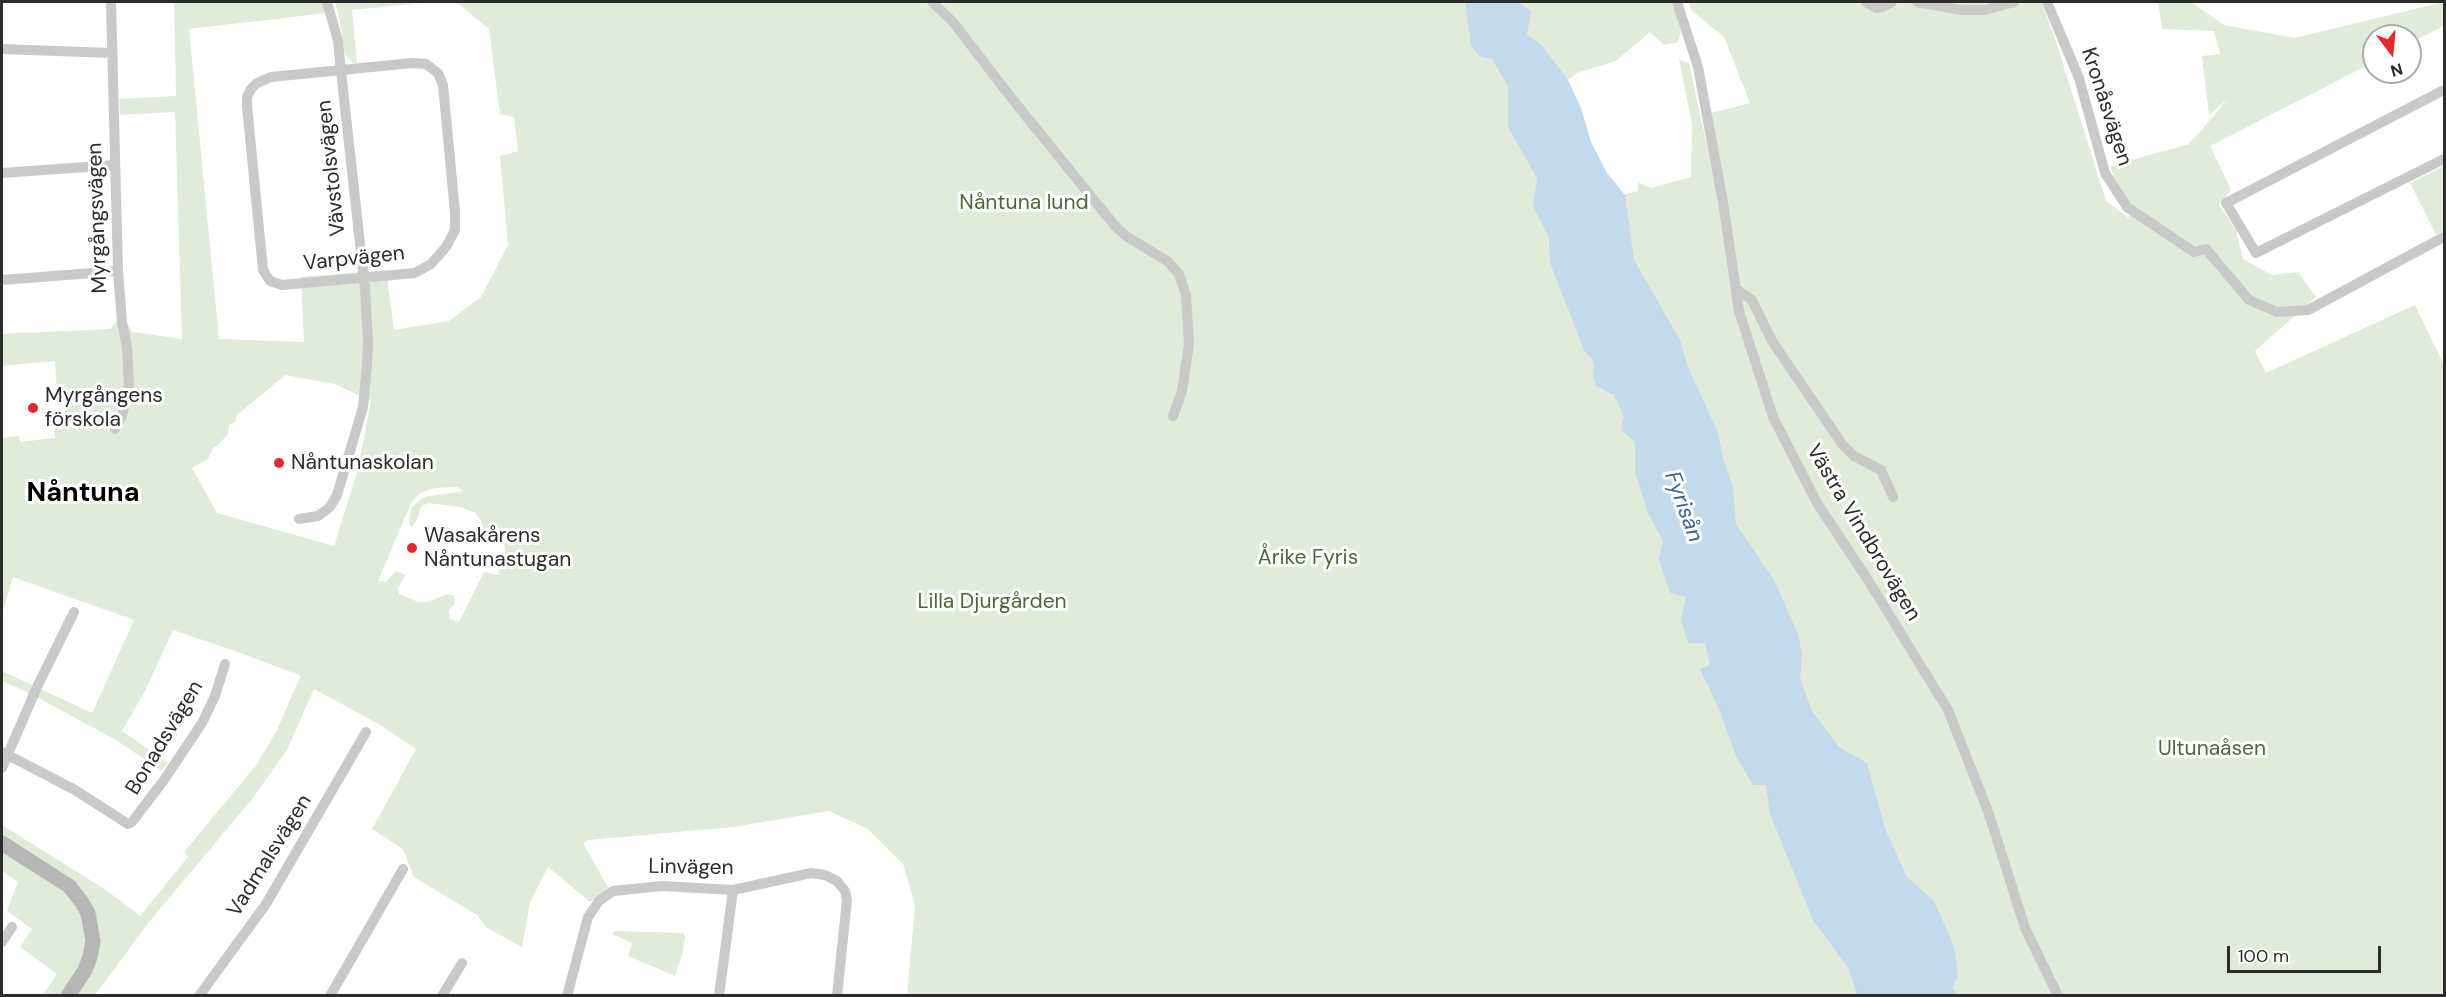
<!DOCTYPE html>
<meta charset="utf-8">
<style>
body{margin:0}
#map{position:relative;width:2446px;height:997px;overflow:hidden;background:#fff;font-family:"DM Sans",sans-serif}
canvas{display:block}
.frame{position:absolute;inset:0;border:3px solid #2c2c2c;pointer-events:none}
.north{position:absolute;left:2362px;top:24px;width:60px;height:60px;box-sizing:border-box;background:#fff;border:2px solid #ababab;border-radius:50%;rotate:164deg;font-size:16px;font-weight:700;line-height:24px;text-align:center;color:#2c2c2c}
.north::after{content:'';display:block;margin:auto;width:21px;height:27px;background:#ec2625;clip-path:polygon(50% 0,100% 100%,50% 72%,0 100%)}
.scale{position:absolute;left:2227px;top:946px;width:154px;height:27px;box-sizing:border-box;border:3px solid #2c2c2c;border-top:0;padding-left:8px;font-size:18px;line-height:21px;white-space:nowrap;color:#2c2c2c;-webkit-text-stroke:4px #fff;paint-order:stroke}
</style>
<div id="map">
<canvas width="2446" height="997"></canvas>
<div class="frame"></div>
<div class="north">N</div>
<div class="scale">100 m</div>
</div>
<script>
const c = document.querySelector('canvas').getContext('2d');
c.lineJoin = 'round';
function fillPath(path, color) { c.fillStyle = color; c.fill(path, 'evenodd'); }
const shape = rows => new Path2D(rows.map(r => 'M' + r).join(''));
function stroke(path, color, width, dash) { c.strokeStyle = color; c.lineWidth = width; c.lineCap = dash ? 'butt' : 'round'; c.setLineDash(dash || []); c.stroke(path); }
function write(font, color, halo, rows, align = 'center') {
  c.font = font + ' "DM Sans",sans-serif'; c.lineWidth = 6; c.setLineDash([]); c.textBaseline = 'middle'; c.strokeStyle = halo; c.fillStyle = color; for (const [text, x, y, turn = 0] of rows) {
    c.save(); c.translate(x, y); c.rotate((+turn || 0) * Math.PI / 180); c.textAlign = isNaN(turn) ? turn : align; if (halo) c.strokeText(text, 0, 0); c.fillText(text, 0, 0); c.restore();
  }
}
fillPath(shape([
 [168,2,320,2,323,3,327,13,189,29,219,339,304,342,301,277,386,270,394,330,449,321,481,297,508,245,500,156,518,151,514,117,500,114,489,29,459,4,447,2,1490,2,1573,208,1638,191,1638,182,1651,188,1691,177,1692,124,1679,59,1689,63,1713,173,1707,114,1750,103,1724,37,1691,10,1689,2,2041,2,2054,35,2106,201,2130,219,2110,166,2189,144,2228,99,2209,115,2202,56,2220,54,2214,31,2162,29,2158,2,2191,2,2224,25,2294,38,2444,2,2444,26,2410,43,2410,36,2374,36,2374,62,2210,146,2231,190,2219,205,2236,230,2243,259,2272,275,2298,272,2316,297,2255,351,2266,373,2415,305,2444,365,2444,995,907,995,915,905,903,864,868,829,829,811,733,827,589,840,583,843,609,889,590,902,548,867,530,903,522,947,487,928,477,915,414,877,403,849,372,829,416,749,377,723,314,689,287,750,252,799,149,922,95,995,43,995,57,974,20,947,32,929,7,911,18,882,2,871,2,825,106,890,140,916,188,857,184,852,257,764,277,730,300,677,299,675,238,652,173,630,146,689,122,731,168,763,162,771,116,740,33,695,2,681,2,671,92,713,134,620,13,577,2,614,2,438,19,436,20,442,55,438,54,425,66,423,63,393,57,393,55,361,2,366,2,334,110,329,118,319,128,324,132,332,182,339,175,112,120,115,119,99,176,96,174,2],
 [285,375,335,384,371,401,357,473,334,546,217,513,192,468,208,459,214,447,217,446,228,434,229,425,235,422,236,416],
 [457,487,464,491,424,497,411,508,409,522,411,527,416,522,421,507,428,503,461,507,476,513,481,521,482,528,492,540,498,542,504,540,505,554,498,575,484,572,459,622,450,619,449,610,455,604,454,596,448,594,427,602,418,602,399,594,398,588,406,575,396,571,386,582,378,581,411,503,420,493,434,488],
 [335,2,431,2,352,10,357,63,353,63,345,54,339,17],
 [1518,2,1673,2,1681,32,1678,42,1664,45,1650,32,1616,61,1577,73,1568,80,1543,46,1527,34,1529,9],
 [2444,166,2444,231,2436,235,2410,183],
 [615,931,683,933,685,937,683,952,675,976,628,956,632,943,612,934]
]), '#e1ebd9');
fillPath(shape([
 [1465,2,1518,2,1529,9,1531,13,1527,34,1543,46,1568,80,1581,108,1591,142,1607,173,1625,195,1634,260,1680,340,1688,367,1718,433,1724,462,1733,486,1736,524,1774,580,1798,634,1802,654,1800,678,1812,711,1839,747,1867,763,1885,829,1907,877,1934,901,1954,946,1958,976,1952,987,1958,995,1857,995,1849,969,1813,920,1770,814,1766,785,1753,785,1736,756,1719,709,1700,669,1710,665,1705,643,1688,643,1681,620,1686,597,1670,593,1659,559,1663,541,1648,513,1635,472,1635,442,1621,430,1624,417,1614,395,1596,386,1593,376,1594,366,1592,358,1585,352,1550,263,1549,237,1533,207,1537,178,1508,127,1508,86,1492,59,1479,56,1471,45]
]), '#c3d9ec');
stroke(shape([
 [111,2,118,271,122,322,127,348,129,385,122,416,115,429],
 [932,2,953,22,1013,100,1115,226,1126,236,1167,261,1179,274,1186,295,1189,344,1182,391,1173,416],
 [1677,2,1698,67,1723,202,1739,311,1773,417,1817,503,1868,580,1948,710,1989,814,2025,928,2058,996],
 [1866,2,1876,8,1882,7,1892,2],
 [1917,2,1962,10,1985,10,2014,2],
 [2047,2,2079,78,2105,173,2127,207,2194,252,2206,249,2249,300,2277,312,2308,310,2444,237],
 [2,49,112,53],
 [412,63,426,64,438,73,443,85,455,212,455,230,446,247,431,264,415,273,282,285,270,281,263,270,247,106,247,97,251,89,257,83,271,77,412,63],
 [2444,90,2226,203,2256,253,2444,159],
 [2,173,114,165],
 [2,280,118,271],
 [1736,289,1752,300,1772,341,1842,444,1854,456,1881,470,1893,497],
 [299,519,318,516,330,507,337,495,363,407,367,365,368,342,365,289,341,71,338,41,327,2],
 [2,752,75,790,128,824,132,822,164,780,202,723,215,696,225,664],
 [2,768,37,687,74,612],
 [2,942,12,927],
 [199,996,266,904,366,732],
 [330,996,403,869],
 [442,996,462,963],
 [567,996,588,917,599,901,613,891,662,886,733,890,811,873,825,875,837,881,845,891,847,900,837,996],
 [719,996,733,890]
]), '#c9c9c9', 10);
stroke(shape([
 [2,843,69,886,81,901,88,913,93,941,90,957,85,970,68,996]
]), '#b6b6b6', 15);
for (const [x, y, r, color] of [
 [33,408,6,"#ec2625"],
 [279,463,6,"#ec2625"],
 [412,548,6,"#ec2625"]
]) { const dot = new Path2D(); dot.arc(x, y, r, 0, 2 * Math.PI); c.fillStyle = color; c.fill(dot); stroke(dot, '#fff', 2); }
write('21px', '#2c2c2c', '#fff', [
 ["Kronåsvägen",2106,107,72],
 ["Vävstolsvägen",332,168,-96],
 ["Myrgångsvägen",98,218,-92],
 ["Varpvägen",354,259,-6],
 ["Västra Vindbrovägen",1863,533,59],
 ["Bonadsvägen",165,738,-59],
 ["Vadmalsvägen",270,856,-58],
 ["Linvägen",691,868,1]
]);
write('21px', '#4b6938', '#fff', [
 ["Nåntuna lund",1024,203],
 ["Årike Fyris",1308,558],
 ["Lilla Djurgården",992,602],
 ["Ultunaåsen",2212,749]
]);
write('21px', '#2c2c2c', '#fff', [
 ["Myrgångens",45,396],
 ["förskola",45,420],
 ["Nåntunaskolan",291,463],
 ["Wasakårens",424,536],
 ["Nåntunastugan",424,560]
], 'left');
write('italic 22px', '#386791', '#fff', [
 ["Fyrisån",1683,507,70]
]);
write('bold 27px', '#000', '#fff', [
 ["Nåntuna",83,494]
]);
</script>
